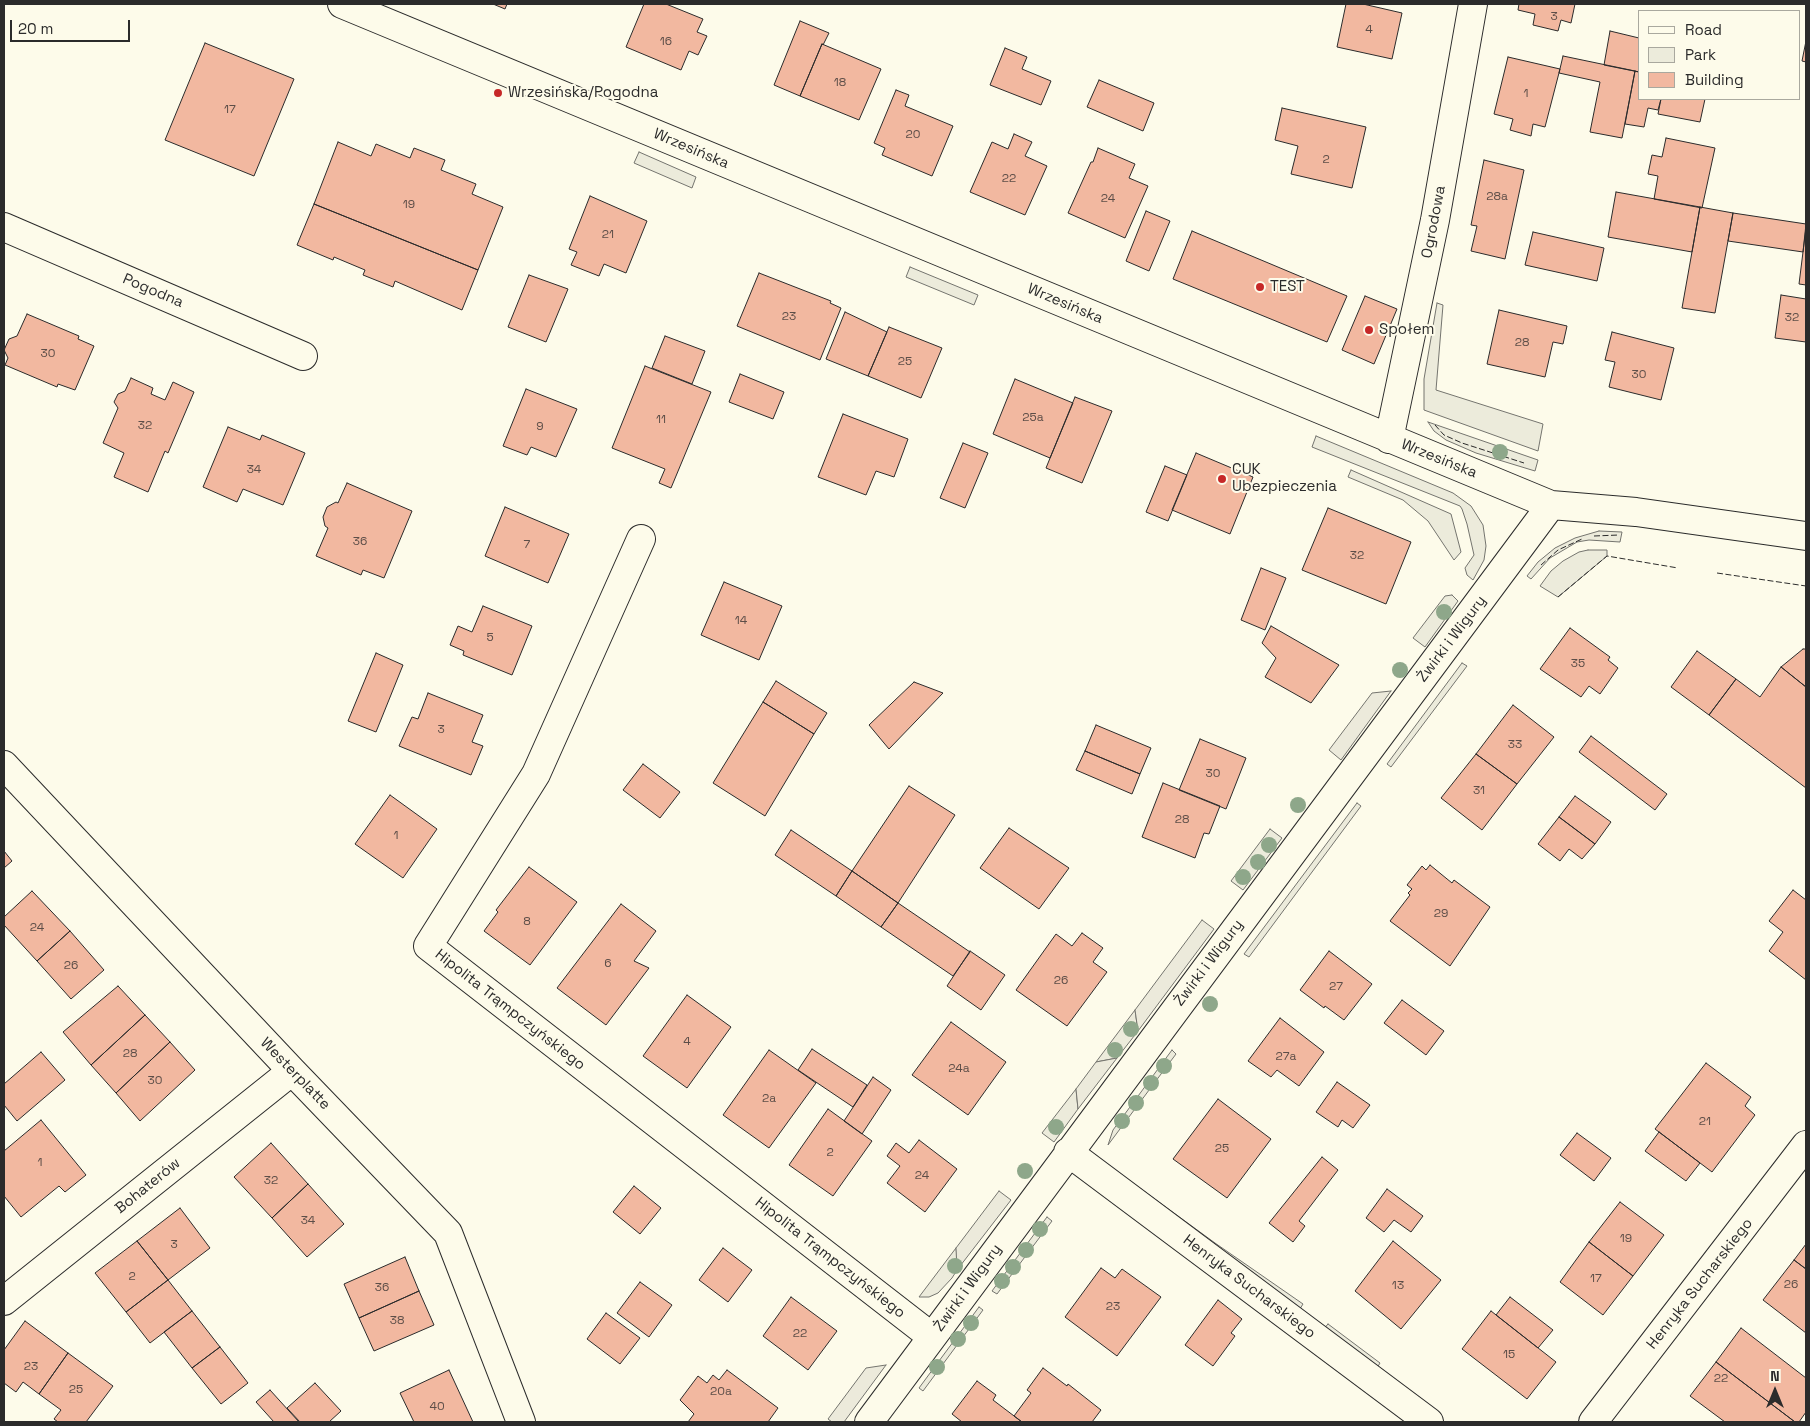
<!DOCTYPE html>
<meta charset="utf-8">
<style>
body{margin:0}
#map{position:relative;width:1810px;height:1426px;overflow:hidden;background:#fdfbea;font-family:"Space Grotesk",sans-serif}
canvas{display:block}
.frame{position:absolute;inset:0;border:5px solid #2b2b2b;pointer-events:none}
.legend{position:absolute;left:1638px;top:10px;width:162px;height:90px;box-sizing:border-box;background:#fdfbea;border:1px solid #a9a89e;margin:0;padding:6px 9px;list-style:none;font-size:15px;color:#2b2b2b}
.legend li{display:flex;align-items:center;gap:10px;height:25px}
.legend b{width:25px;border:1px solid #a9a89e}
.north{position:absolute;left:1750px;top:1366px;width:50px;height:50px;-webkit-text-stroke:4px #fdfbea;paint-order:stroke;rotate:0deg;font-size:14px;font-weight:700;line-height:20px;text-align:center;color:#2b2b2b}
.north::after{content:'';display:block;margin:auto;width:18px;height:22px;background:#2b2b2b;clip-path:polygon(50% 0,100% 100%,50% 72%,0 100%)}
.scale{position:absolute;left:10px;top:20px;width:120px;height:22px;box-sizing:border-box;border:2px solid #2b2b2b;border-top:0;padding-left:6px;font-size:15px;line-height:18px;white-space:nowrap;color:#2b2b2b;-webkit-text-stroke:4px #fdfbea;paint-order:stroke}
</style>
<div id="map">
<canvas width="1810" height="1426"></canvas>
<div class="frame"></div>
<ul class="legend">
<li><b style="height:6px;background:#fdfbea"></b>Road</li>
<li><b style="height:14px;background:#ecebdb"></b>Park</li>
<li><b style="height:14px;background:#f2b8a0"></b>Building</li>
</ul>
<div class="north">N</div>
<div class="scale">20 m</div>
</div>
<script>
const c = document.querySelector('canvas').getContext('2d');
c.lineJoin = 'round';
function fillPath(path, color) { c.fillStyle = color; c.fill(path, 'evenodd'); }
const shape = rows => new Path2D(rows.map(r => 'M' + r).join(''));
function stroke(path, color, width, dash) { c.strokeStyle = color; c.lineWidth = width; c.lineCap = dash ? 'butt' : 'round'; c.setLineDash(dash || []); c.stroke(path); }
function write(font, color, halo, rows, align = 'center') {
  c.font = font + ' "Space Grotesk",sans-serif'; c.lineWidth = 4; c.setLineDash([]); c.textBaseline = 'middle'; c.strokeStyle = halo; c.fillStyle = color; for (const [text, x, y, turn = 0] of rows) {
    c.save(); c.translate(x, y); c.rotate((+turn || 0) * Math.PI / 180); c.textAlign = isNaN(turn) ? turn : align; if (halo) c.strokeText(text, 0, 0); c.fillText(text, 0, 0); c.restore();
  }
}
const green = shape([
 [639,152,696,177,692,188,634,163,639,152],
 [910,267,978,295,974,305,906,277,910,267],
 [1437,303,1443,305,1436,390,1543,424,1538,451,1424,410,1424,379,1437,303],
 [1428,422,1538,460,1535,471,1476,453,1446,440,1434,431,1428,422],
 [1316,436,1453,493,1471,506,1483,525,1486,546,1484,560,1473,580,1467,575,1465,568,1474,555,1467,524,1462,509,1460,506,1312,447,1316,436],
 [1351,470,1451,514,1461,552,1454,560,1428,521,1403,500,1348,477,1351,470],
 [1599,531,1622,532,1620,542,1589,540,1577,542,1550,558,1531,579,1527,576,1538,562,1555,548,1575,538,1599,531],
 [1588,550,1607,550,1607,556,1558,597,1540,586,1551,571,1563,561,1579,552,1588,550],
 [1452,595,1458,601,1425,647,1413,638,1445,596,1452,595],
 [1462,663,1467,666,1391,767,1387,764,1462,663],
 [1357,803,1361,806,1249,957,1244,954,1357,803],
 [1270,829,1282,838,1243,890,1231,881,1270,829],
 [1135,1010,1138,1031,1117,1058,1096,1062,1135,1010],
 [1172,1050,1176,1054,1108,1145,1113,1130,1172,1050],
 [1076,1089,1078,1109,1054,1142,1042,1133,1076,1089],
 [1130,1181,1215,1243,1303,1304,1298,1312,1128,1183,1130,1181],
 [1047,1217,1052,1221,997,1294,992,1291,1047,1217],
 [956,1248,958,1265,957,1270,952,1278,938,1293,929,1297,919,1297,956,1248],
 [979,1307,983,1310,923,1391,919,1388,979,1307],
 [1328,1324,1380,1363,1375,1371,1322,1331,1328,1324]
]);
fillPath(green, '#ecebdb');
stroke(green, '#74746e', 1);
const parking = shape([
 [1391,691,1341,760,1329,750,1372,693,1391,691],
 [1202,920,1214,929,1138,1031,1135,1010,1202,920],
 [1117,1058,1078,1109,1076,1089,1096,1062,1117,1058],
 [999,1191,1011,1200,957,1270,956,1248,999,1191],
 [886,1365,844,1422,832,1422,828,1419,866,1368,886,1365]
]);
fillPath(parking, '#eceadb');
stroke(parking, '#74746e', 1);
const building = shape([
 [493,4,507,4,505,9,493,4],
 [644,4,666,4,703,19,697,32,707,36,698,55,689,51,681,70,626,47,644,4],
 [1346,4,1363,4,1402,13,1392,59,1337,47,1346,4],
 [1519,4,1575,4,1571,23,1561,20,1558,31,1533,25,1535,14,1518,10,1519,4],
 [800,21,829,33,823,45,822,44,800,96,774,85,800,21],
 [1610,31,1639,38,1639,72,1604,65,1610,31],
 [1806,41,1806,62,1802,61,1806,41],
 [205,43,294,79,254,176,165,140,205,43],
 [822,44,881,69,859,120,800,96,822,44],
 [1005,48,1027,57,1022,69,1051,81,1041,105,990,85,1005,48],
 [1563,56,1635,71,1622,138,1590,132,1600,82,1559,73,1563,56],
 [1508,57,1560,69,1545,127,1533,124,1531,136,1510,130,1513,119,1494,114,1508,57],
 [1635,71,1639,72,1639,99,1661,99,1658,110,1648,108,1644,127,1625,124,1635,71],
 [1099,80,1154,103,1143,131,1087,107,1099,80],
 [896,90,909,95,905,106,953,126,932,176,882,155,885,148,874,143,896,90],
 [1661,99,1705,99,1700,122,1658,114,1661,99],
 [1282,108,1366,127,1352,188,1291,174,1298,146,1275,140,1282,108],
 [1014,134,1032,142,1025,156,1047,166,1025,215,970,192,992,142,1008,149,1014,134],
 [1666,138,1715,148,1702,208,1654,199,1658,176,1648,174,1652,155,1662,157,1666,138],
 [338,142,371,156,376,144,410,158,414,148,445,160,441,170,476,184,472,194,503,207,478,270,314,204,338,142],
 [1098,148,1135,164,1129,178,1148,186,1125,238,1068,213,1091,162,1093,162,1098,148],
 [1484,160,1524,170,1505,259,1471,251,1477,226,1471,225,1484,160],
 [1616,192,1700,207,1692,252,1608,237,1616,192],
 [590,196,647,221,626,273,604,264,599,276,571,265,577,252,569,249,590,196],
 [314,204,478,270,462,310,395,281,393,287,363,275,365,270,334,257,333,260,297,245,314,204],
 [1700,207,1733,213,1715,313,1682,308,1700,207],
 [1146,211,1170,221,1149,271,1126,261,1146,211],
 [1733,213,1806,224,1803,252,1728,241,1733,213],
 [1806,228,1806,285,1799,284,1806,228],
 [1192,231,1347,296,1327,342,1173,279,1192,231],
 [1533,232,1604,248,1597,281,1525,265,1533,232],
 [759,273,831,301,830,303,841,308,820,360,737,326,759,273],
 [529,275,568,289,546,342,508,327,529,275],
 [1781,295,1806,299,1806,342,1775,338,1781,295],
 [1365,296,1397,309,1374,364,1342,350,1365,296],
 [1499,310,1567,326,1563,344,1553,342,1545,377,1487,364,1499,310],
 [845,312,887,332,868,376,826,359,845,312],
 [27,314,79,336,78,339,94,346,75,390,58,384,57,387,5,365,8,358,4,350,9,339,17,336,27,314],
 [889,327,942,348,921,398,868,376,889,327],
 [1612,332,1674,348,1661,400,1609,387,1615,362,1605,360,1612,332],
 [665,336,705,351,692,384,652,368,665,336],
 [645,366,711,392,671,488,659,483,665,469,612,448,645,366],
 [740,374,784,392,773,419,729,402,740,374],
 [131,378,153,388,151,394,165,400,173,382,194,392,168,453,165,451,148,492,114,477,124,453,103,443,118,408,114,402,118,394,125,391,131,378],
 [1015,379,1073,403,1050,458,993,434,1015,379],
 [526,389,577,409,556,457,531,447,527,455,503,446,526,389],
 [1075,397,1112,411,1082,483,1046,468,1075,397],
 [843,414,908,439,894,477,876,471,866,495,818,477,843,414],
 [228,427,260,440,262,435,305,453,283,505,243,489,237,502,203,487,228,427],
 [963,443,988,453,965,508,940,498,963,443],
 [1196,453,1253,477,1230,534,1172,510,1196,453],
 [1165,466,1187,475,1168,521,1146,512,1165,466],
 [347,483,412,511,384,578,363,570,361,575,316,556,328,528,325,526,323,517,327,507,336,502,338,503,347,483],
 [505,507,569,534,548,583,485,556,505,507],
 [1328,508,1411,542,1386,604,1302,570,1328,508],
 [1261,568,1286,578,1265,630,1241,620,1261,568],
 [724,582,782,606,759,660,701,635,724,582],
 [483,606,532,626,512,675,463,655,464,651,450,645,458,626,472,632,483,606],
 [1271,626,1339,665,1311,703,1265,677,1276,658,1262,643,1271,626],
 [1570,628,1610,657,1608,660,1618,668,1600,694,1589,686,1581,697,1540,669,1570,628],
 [1803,649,1806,649,1806,687,1781,667,1803,649],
 [1697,651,1736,679,1709,715,1671,687,1697,651],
 [376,653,403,665,376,732,348,721,376,653],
 [1781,667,1806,687,1806,788,1709,715,1736,679,1760,697,1781,667],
 [776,681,827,713,814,734,763,702,776,681],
 [914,682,943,693,889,749,869,725,914,682],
 [428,693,483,715,472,742,483,746,471,775,399,746,412,717,418,719,428,693],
 [763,702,814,734,765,816,713,783,763,702],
 [1513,705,1554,737,1517,784,1476,754,1513,705],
 [1096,725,1151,748,1140,774,1085,751,1096,725],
 [1591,736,1667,794,1655,810,1579,752,1591,736],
 [1200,739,1246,758,1226,809,1179,790,1200,739],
 [1085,751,1140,774,1132,794,1076,770,1085,751],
 [1476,754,1517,784,1482,830,1441,798,1476,754],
 [643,764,680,792,660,818,623,790,643,764],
 [1163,783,1220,806,1209,834,1204,833,1195,858,1142,837,1163,783],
 [909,786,955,815,898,903,852,871,909,786],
 [390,795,437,829,403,878,355,844,390,795],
 [1575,796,1611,822,1595,844,1559,817,1575,796],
 [1559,817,1595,844,1582,859,1569,849,1560,861,1538,844,1559,817],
 [1009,828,1069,868,1039,909,980,868,1009,828],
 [791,830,852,871,836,896,775,855,791,830],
 [4,851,12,861,4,868,4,851],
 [1430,865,1452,883,1454,880,1490,907,1450,966,1390,921,1410,895,1408,893,1412,889,1407,885,1422,866,1426,870,1430,865],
 [529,867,577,902,530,965,484,931,498,912,496,910,529,867],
 [852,871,898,903,881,927,836,896,852,871],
 [1793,890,1806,900,1806,980,1769,951,1783,932,1769,921,1793,890],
 [32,891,70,931,37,961,4,925,4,917,32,891],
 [898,903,970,952,953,976,881,927,898,903],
 [621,904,656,931,634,961,649,968,606,1025,557,988,621,904],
 [70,931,104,970,71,999,37,961,70,931],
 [1082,933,1103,948,1093,962,1107,972,1067,1026,1016,990,1056,934,1072,946,1082,933],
 [970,951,1005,975,981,1010,947,986,970,951],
 [1329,951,1372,984,1344,1020,1325,1006,1324,1008,1300,990,1329,951],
 [118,986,145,1015,91,1065,63,1032,118,986],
 [687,995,731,1027,687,1088,643,1056,687,995],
 [1402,1000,1444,1031,1426,1055,1384,1023,1402,1000],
 [145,1015,170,1042,116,1093,91,1065,145,1015],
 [1280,1018,1324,1052,1299,1086,1277,1070,1271,1077,1248,1061,1280,1018],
 [951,1022,1006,1062,968,1115,912,1075,951,1022],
 [170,1042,195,1070,140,1121,116,1093,170,1042],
 [812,1049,867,1085,853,1107,798,1070,812,1049],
 [769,1050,816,1083,769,1148,723,1115,769,1050],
 [41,1052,65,1080,17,1121,4,1105,4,1084,41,1052],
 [1706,1063,1751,1097,1745,1106,1755,1115,1712,1172,1655,1129,1706,1063],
 [873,1077,891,1090,862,1134,844,1121,873,1077],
 [1337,1082,1370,1105,1353,1128,1342,1120,1338,1127,1316,1112,1337,1082],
 [1218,1099,1271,1139,1227,1198,1173,1159,1218,1099],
 [828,1109,872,1141,833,1196,789,1165,828,1109],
 [41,1120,86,1175,65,1192,59,1186,21,1217,4,1196,4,1151,41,1120],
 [1659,1132,1700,1163,1686,1181,1645,1151,1659,1132],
 [1577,1133,1611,1158,1594,1181,1560,1155,1577,1133],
 [919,1140,957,1169,925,1212,887,1183,900,1166,887,1156,896,1143,909,1153,919,1140],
 [271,1143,308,1184,272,1218,234,1177,271,1143],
 [1322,1157,1338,1170,1299,1221,1305,1226,1293,1242,1269,1223,1322,1157],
 [308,1184,344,1224,307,1257,272,1218,308,1184],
 [634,1186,661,1208,640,1234,613,1212,634,1186],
 [1387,1189,1423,1216,1411,1232,1394,1220,1384,1232,1366,1218,1387,1189],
 [1620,1202,1664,1235,1633,1276,1589,1242,1620,1202],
 [180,1208,210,1248,168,1280,137,1241,180,1208],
 [137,1241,168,1280,126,1312,95,1273,137,1241],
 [1393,1241,1441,1280,1401,1329,1355,1291,1393,1241],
 [1589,1242,1633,1276,1603,1315,1560,1282,1589,1242],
 [1806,1244,1806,1269,1794,1260,1806,1244],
 [723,1248,752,1270,728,1302,699,1280,723,1248],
 [405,1257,419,1291,359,1318,344,1284,405,1257],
 [1794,1260,1806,1269,1806,1333,1763,1300,1794,1260],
 [1101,1268,1115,1278,1122,1269,1161,1297,1117,1356,1065,1317,1101,1268],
 [168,1280,192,1311,150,1343,126,1312,168,1280],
 [640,1282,672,1305,649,1337,617,1313,640,1282],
 [419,1291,434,1325,374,1351,359,1318,419,1291],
 [791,1297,837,1331,808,1370,763,1336,791,1297],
 [1510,1297,1553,1330,1538,1348,1496,1315,1510,1297],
 [1218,1300,1242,1319,1231,1333,1235,1336,1213,1366,1185,1345,1218,1300],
 [192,1311,220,1347,192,1368,164,1332,192,1311],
 [1491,1311,1556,1362,1527,1399,1462,1349,1491,1311],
 [606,1313,640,1338,620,1364,587,1339,606,1313],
 [25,1321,68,1353,39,1394,23,1382,16,1392,4,1383,4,1350,25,1321],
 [1741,1328,1806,1378,1806,1412,1799,1422,1795,1422,1716,1362,1741,1328],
 [220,1347,248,1383,221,1404,192,1368,220,1347],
 [68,1353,113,1386,86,1422,58,1422,54,1419,61,1410,39,1394,68,1353],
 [1716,1362,1795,1422,1725,1422,1690,1396,1716,1362],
 [1043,1368,1067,1386,1068,1384,1101,1410,1092,1422,1022,1422,1014,1416,1031,1393,1027,1390,1043,1368],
 [449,1370,473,1422,414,1422,400,1393,449,1370],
 [727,1370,778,1408,768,1422,688,1422,694,1414,680,1400,698,1376,707,1383,713,1375,719,1380,727,1370],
 [977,1381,996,1395,993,1400,1022,1422,962,1422,952,1414,977,1381],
 [315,1383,341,1411,329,1422,300,1422,287,1408,315,1383],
 [270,1390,299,1422,274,1422,256,1402,270,1390]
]);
fillPath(building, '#f2b8a0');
stroke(building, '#2b2b2b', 1);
const street = shape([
 [342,4,1551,505,1636,512,1806,536],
 [4,227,303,356],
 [1389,439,1435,220,1473,4],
 [641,539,536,774,428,946,932,1337],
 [4,765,292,1071,448,1233,521,1422],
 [1068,1152,1429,1422],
 [4,1301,292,1071],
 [869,1422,1551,505],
 [1593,1422,1806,1145]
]);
stroke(street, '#2b2b2b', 30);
stroke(street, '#fdfbea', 28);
stroke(shape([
 [1435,425,1444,435,1462,443,1524,463],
 [1594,536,1619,535],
 [1541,565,1558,550,1582,539],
 [1717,573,1806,586],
 [1558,597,1607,556,1678,568]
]), '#2b2b2b', 1, [6, 2.5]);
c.fillStyle = '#8ea78a';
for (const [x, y] of [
 [1500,452],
 [1444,612],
 [1400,670],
 [1298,805],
 [1269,845],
 [1258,862],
 [1243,877],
 [1210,1004],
 [1131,1029],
 [1115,1050],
 [1164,1066],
 [1151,1083],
 [1136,1103],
 [1122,1121],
 [1056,1127],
 [1025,1171],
 [1040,1229],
 [1026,1250],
 [955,1266],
 [1013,1267],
 [1002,1281],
 [971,1323],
 [958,1339],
 [937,1367]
]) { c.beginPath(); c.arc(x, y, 8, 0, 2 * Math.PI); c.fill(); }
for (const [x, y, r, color] of [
 [498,93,5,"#c62828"],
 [1260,287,5,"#c62828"],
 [1369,330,5,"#c62828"],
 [1222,479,5,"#c62828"]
]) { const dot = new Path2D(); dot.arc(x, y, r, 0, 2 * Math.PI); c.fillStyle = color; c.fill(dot); stroke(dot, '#fdfbea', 2); }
write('12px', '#5d4e48', null, [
 ["3",1554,17],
 ["4",1369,30],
 ["16",666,42],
 ["18",840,83],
 ["1",1526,94],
 ["17",230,110],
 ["20",913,135],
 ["2",1326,160],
 ["22",1009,179],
 ["28a",1497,197],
 ["24",1108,199],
 ["19",409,205],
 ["21",608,235],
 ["23",789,317],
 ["32",1792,318],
 ["28",1522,343],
 ["30",48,354],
 ["25",905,362],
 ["30",1639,375],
 ["25a",1033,418],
 ["11",661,420],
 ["32",145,426],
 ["9",540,427],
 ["34",254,470],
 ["36",360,542],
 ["7",527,545],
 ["32",1357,556],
 ["14",741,621],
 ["5",490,638],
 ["35",1578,664],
 ["3",441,730],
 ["33",1515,745],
 ["30",1213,774],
 ["31",1479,791],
 ["28",1182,820],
 ["1",396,836],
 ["29",1441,914],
 ["8",527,922],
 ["24",37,928],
 ["6",608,964],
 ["26",71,966],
 ["26",1061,981],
 ["27",1336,987],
 ["4",687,1042],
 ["28",130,1054],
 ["27a",1286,1057],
 ["24a",959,1069],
 ["30",155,1081],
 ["2a",769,1099],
 ["21",1705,1122],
 ["25",1222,1149],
 ["2",830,1153],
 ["1",40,1163],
 ["24",922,1176],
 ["32",271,1181],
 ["34",308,1221],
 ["19",1626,1239],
 ["3",174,1245],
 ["2",132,1277],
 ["17",1596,1279],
 ["26",1791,1285],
 ["13",1398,1286],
 ["36",382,1288],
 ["23",1113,1307],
 ["38",397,1321],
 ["22",800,1334],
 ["15",1509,1355],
 ["23",31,1367],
 ["22",1721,1379],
 ["25",76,1390],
 ["20a",721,1392],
 ["40",437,1407]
]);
write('15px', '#2b2b2b', '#fdfbea', [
 ["Wrzesińska/Pogodna",508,93],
 ["TEST",1270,287],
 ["Społem",1379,330],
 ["CUK",1232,470],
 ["Ubezpieczenia",1232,487]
], 'left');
write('15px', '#2b2b2b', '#fdfbea', [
 ["Wrzesińska",691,149,23],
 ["Ogrodowa",1434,222,-79],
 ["Pogodna",153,291,23],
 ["Wrzesińska",1065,304,23],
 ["Wrzesińska",1439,459,22],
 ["Żwirki i Wigury",1452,639,-53],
 ["Żwirki i Wigury",1209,963,-53],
 ["Hipolita Trąmpczyńskiego",510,1010,38],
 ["Westerplatte",295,1074,46],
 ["Bohaterów",148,1186,-39],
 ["Hipolita Trąmpczyńskiego",830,1258,38],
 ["Henryka Sucharskiego",1700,1284,-52],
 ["Henryka Sucharskiego",1249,1287,37],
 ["Żwirki i Wigury",968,1288,-54]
]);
</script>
